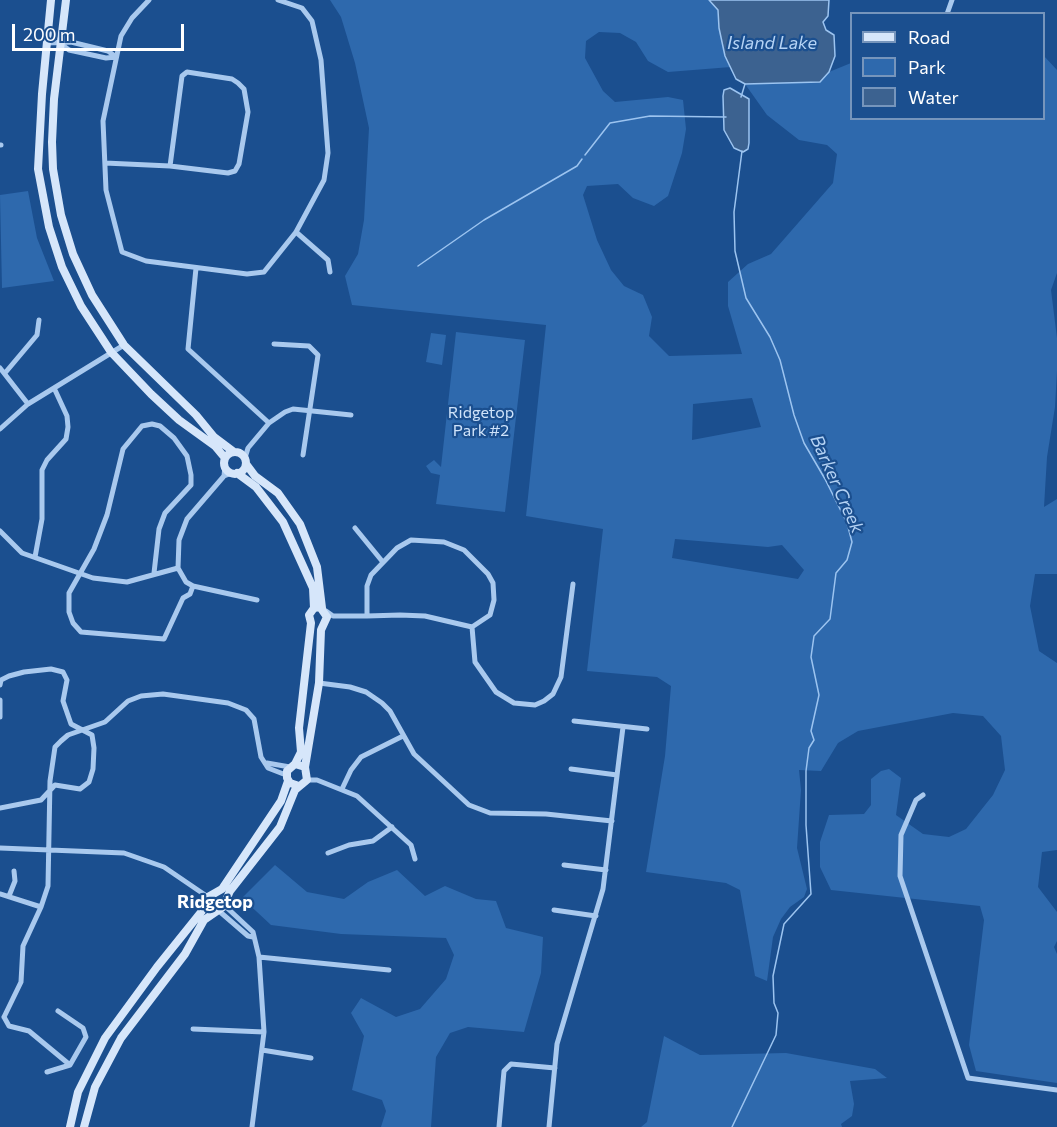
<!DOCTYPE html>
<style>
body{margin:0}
#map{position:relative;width:1057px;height:1127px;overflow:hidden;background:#1b4f8f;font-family:Commissioner,sans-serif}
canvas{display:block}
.legend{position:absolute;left:850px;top:12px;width:195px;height:108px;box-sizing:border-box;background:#1b4f8f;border:2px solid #7695bc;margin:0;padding:8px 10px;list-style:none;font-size:18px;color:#fff}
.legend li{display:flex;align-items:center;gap:12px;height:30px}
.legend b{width:30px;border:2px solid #7695bc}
.scale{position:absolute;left:12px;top:24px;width:172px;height:27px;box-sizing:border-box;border:3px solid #fff;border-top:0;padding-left:8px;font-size:18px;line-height:21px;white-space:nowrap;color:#fff;-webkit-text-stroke:4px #1b4f8f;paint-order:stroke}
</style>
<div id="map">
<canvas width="1057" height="1127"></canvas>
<ul class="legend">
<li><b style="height:8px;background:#d6e6fa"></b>Road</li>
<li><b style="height:16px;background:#2e69ad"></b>Park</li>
<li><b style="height:16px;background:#3c6290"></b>Water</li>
</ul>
<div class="scale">200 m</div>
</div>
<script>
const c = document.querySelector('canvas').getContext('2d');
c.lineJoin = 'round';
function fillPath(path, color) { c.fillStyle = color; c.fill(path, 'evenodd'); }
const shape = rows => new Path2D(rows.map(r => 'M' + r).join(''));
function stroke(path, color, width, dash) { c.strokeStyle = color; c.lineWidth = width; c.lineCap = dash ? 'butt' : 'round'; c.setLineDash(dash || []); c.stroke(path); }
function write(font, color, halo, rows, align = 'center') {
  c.font = font + ' Commissioner,sans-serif'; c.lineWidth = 4.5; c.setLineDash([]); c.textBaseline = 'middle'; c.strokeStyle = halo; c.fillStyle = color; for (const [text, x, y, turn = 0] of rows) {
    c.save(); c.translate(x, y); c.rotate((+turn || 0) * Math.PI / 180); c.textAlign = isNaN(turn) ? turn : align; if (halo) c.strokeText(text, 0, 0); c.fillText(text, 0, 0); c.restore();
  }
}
fillPath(shape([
 [330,0,709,0,718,10,719,28,731,67,668,72,648,61,636,42,620,33,599,32,586,41,585,58,603,91,615,102,668,97,683,100,686,129,682,153,668,196,654,206,633,198,618,184,587,186,583,195,597,240,611,270,624,286,643,295,652,317,649,336,669,356,742,354,728,306,728,282,748,264,771,254,833,183,837,154,827,145,799,140,767,115,745,84,820,82,829,72,851,63,852,118,1044,118,1044,56,1057,70,1057,273,1051,290,1057,338,1057,371,1055,407,1047,457,1044,507,1057,499,1057,574,1035,574,1030,606,1039,651,1057,663,1057,850,1042,852,1038,887,1057,912,1057,941,1054,947,1057,954,1057,1083,976,1071,969,1045,984,920,980,906,831,890,820,867,820,842,829,815,864,814,871,805,871,779,881,771,889,769,901,778,896,815,923,834,949,837,966,829,993,795,1005,770,1001,736,983,716,953,713,858,731,838,743,821,771,799,770,801,790,797,848,807,889,804,897,790,907,781,919,773,937,767,981,755,976,740,890,726,883,646,872,665,756,671,686,657,677,587,671,603,529,526,516,546,325,352,305,345,276,358,254,364,220,369,128,355,63,341,17],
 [752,398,761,427,692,440,693,404],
 [675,539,768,547,782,545,804,570,798,579,672,558],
 [28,191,37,238,54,281,2,288,0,195],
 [456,332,525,340,505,512,436,504,440,475,431,473,426,466,434,460,441,467],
 [431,333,446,335,442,365,426,362],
 [275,865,307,892,344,899,368,882,397,870,425,896,445,886,476,899,496,901,506,928,543,937,541,973,524,1032,468,1027,450,1033,436,1057,431,1127,381,1127,386,1111,382,1100,352,1090,364,1036,351,1013,361,998,396,1017,420,1009,446,979,454,955,446,938,341,934,271,925,242,898],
 [664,1036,700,1055,786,1053,875,1069,887,1078,850,1081,854,1104,852,1116,841,1124,842,1127,641,1127,647,1122]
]), '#2e69ad');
const water = shape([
 [709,0,829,0,828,16,823,22,826,30,834,35,835,56,829,72,820,82,745,84,736,79,725,56,719,28,718,10,709,0],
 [730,88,749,99,749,143,748,149,743,152,734,148,724,130,723,96,724,90,730,88]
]);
fillPath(water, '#3c6290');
stroke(water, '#9cc4f0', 1.5);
stroke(shape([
 [741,97,745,84],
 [585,155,610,123,650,116,726,117],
 [418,266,484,220,577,166,582,159],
 [732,1127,776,1035,778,1013,774,1003,773,976,784,924,811,894,806,825,806,771,809,748,814,740,811,731,819,695,811,657,814,636,830,619,836,573,847,560,852,542,847,523,825,479,804,443,794,415,780,360,770,337,746,298,735,251,734,212,742,151]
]), '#9cc4f0', 1.5);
stroke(shape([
 [149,0,132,18,121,36,103,121,106,190,122,252,146,261,247,274,264,272,296,232,324,180,328,153,321,60,312,21,302,8,278,0],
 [947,14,952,0],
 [47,43,71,42,108,51,116,57],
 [61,44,69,50,106,58,116,57],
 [0,145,1,145],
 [105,163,170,166,228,173,235,171,239,164,248,112,244,89,238,83,232,79,187,72,182,76,170,166],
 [296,232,328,260,330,272],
 [196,268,188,349,269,423],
 [274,344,309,346,318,355,303,455],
 [0,368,28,404],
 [5,373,37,335,39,320],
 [0,429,28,404,124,345],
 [245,458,248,448,269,423,285,412,293,409,351,415],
 [224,476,225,466],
 [355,528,382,561],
 [0,531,22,553,93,578,127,582,178,568,186,582,193,586,257,600],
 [35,557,42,519,42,470,47,460,66,439,68,427,67,416,55,390],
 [178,568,179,540,187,519,224,476,232,473],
 [154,573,159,529,165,513,191,485,191,475,187,456,174,438,160,426,152,424,142,426,123,449,107,515,94,549,69,593,69,612,73,623,81,632,164,639,183,598,190,594,193,586],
 [326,611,333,616,367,616,400,615,425,616,472,627,490,615,494,600,493,583,488,574,464,550,444,542,411,540,397,548,371,575,367,586,367,616],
 [472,627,475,662,496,692,514,703,535,705,544,701,553,694,561,677,573,584],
 [319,683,350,687,366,692,382,703,390,711,414,754,469,805,490,813,546,814,612,821],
 [0,685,1,680,9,676,24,672,51,669,63,672,67,680,63,701,71,724,92,735,94,748,93,769,89,782,80,789,55,785,41,800,0,808],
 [0,700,0,717],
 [574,721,647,729],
 [267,763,290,767],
 [571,769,617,775],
 [307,780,317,780,357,796,411,845,415,859],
 [342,789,351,770,361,757,403,736],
 [923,795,916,800,901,835,900,876,968,1078,1057,1090],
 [0,848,124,853,164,867,208,897],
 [328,853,349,845,373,841,392,827],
 [564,865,606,870],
 [0,894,41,907],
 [9,896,15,881,14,871],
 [224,905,253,932,259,957,264,1032,252,1127],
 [554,910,596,916],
 [219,911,248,936,253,937],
 [259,957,389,970],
 [4,1017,21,982,23,946,41,907,48,886,50,781,55,747,61,741,68,735,105,722,128,701,141,696,163,694,228,703,246,710,254,719,261,757,268,768,286,775],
 [4,1017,9,1026,29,1031,70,1065],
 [193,1029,264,1032],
 [262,1050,311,1058],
 [47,1072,70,1065,86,1037,83,1028,58,1011],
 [499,1127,504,1071,511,1064,555,1068],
 [549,1127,557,1044,603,889,623,727]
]), '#a9c9ee', 5);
stroke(shape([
 [51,0,42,94,38,169,49,227,62,267,81,306,111,352,151,394,179,420,215,446,225,458],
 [66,0,54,99,52,142,53,169,61,215,73,254,92,295,124,345,196,415,214,437,234,452],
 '224 463a11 11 0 1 1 22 0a11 11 0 1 1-22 0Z',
 [246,464,255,476,278,493,300,524,317,567,322,608],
 [237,473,256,487,283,522,313,588,314,608],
 [295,764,301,752,299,728,311,623,309,615,314,608,320,607,327,617,321,630,319,683,305,767],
 [70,1127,78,1092,105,1038,157,967,202,911,208,897,222,889,281,801,288,781],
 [84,1127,95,1087,121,1038,185,954,204,920,223,907,230,891,280,827,295,790,307,780,305,767,295,764,287,771,287,778,290,783,299,786]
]), '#d6e6fa', 8);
write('16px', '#cfe3fa', '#1b4f8f', [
 ["Ridgetop",481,413],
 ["Park #2",481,431]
]);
write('italic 18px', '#b5d3f5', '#1b4f8f', [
 ["Island Lake",772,43],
 ["Barker Creek",837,484,66]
]);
write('bold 18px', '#fff', '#1b4f8f', [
 ["Ridgetop",215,902]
]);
</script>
